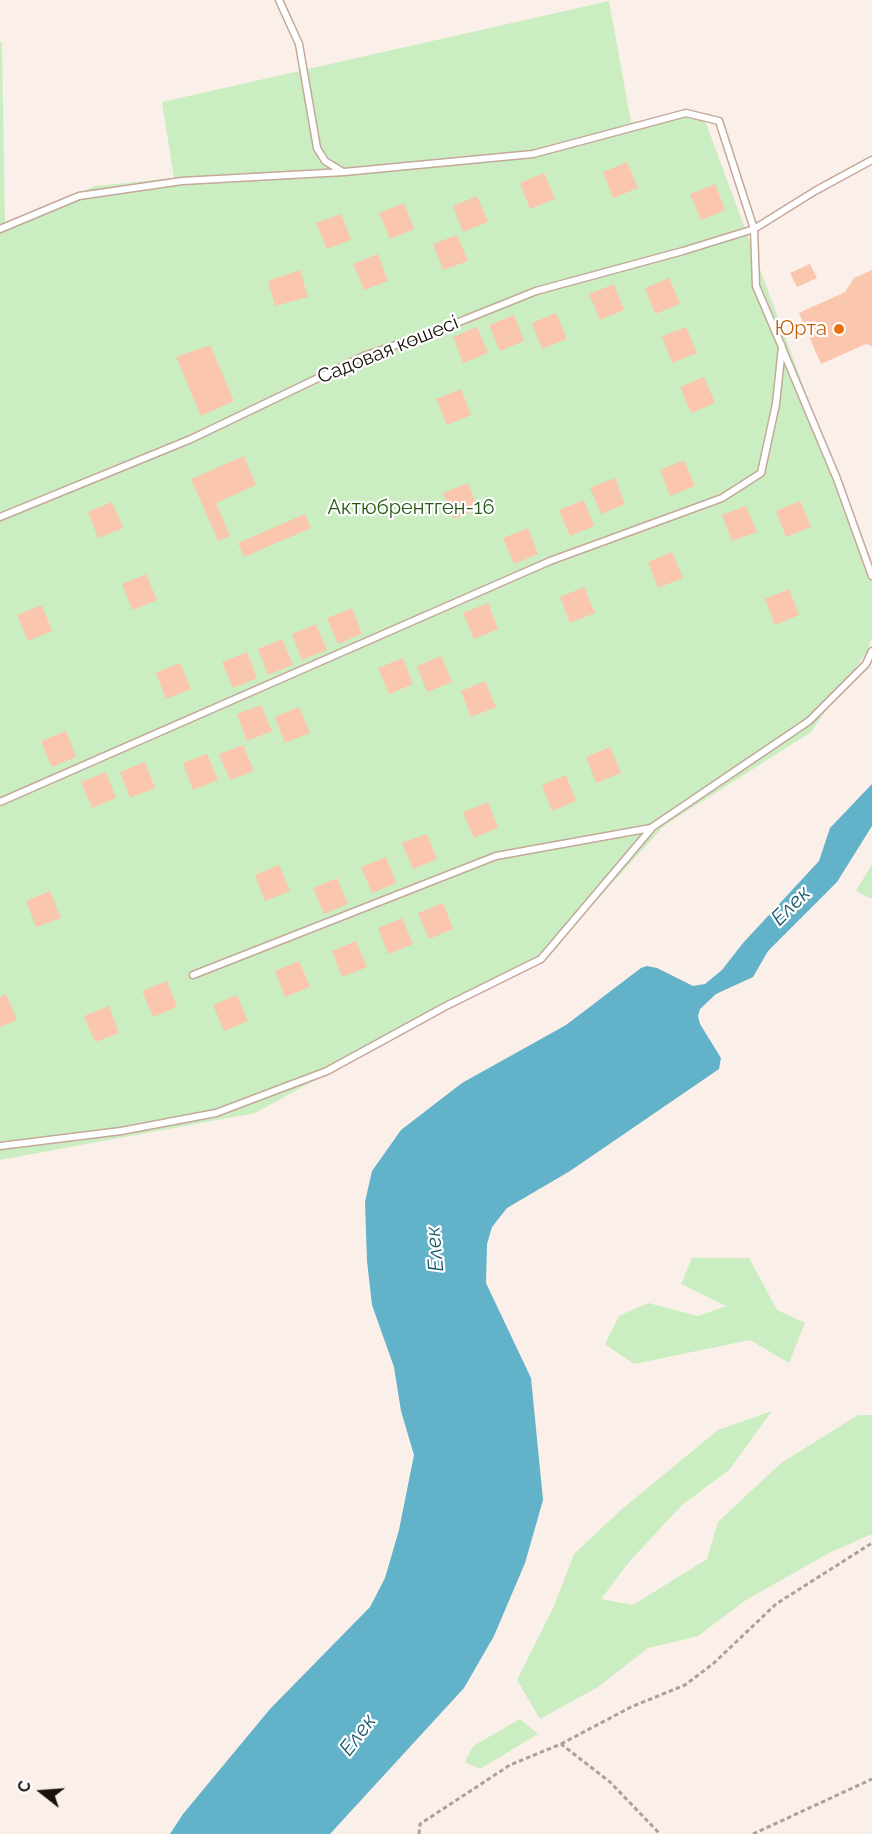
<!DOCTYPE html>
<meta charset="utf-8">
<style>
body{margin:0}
#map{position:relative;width:872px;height:1834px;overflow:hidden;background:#fbefe9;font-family:Raleway,sans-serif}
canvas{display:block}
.north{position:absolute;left:12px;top:1762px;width:60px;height:60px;-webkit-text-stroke:4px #fff;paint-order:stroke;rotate:287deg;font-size:16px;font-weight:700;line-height:24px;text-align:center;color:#1a100c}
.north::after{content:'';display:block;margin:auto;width:21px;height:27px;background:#1a100c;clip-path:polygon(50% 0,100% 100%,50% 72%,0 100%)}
</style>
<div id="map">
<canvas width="872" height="1834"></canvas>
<div class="north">С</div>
</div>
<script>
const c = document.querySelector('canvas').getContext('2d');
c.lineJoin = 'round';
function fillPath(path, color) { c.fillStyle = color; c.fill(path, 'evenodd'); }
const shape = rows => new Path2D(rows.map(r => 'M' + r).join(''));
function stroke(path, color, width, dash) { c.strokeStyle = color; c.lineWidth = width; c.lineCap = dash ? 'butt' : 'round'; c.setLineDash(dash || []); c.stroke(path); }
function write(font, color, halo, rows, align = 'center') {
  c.font = font + ' Raleway,sans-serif'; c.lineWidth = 4.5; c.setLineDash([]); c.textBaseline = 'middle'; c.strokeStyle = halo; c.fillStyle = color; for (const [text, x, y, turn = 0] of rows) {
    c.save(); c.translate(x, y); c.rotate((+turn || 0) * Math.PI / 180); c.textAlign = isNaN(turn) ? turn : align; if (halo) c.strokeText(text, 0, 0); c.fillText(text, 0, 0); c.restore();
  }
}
fillPath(shape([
 [609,1,631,122,703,115,872,572,872,637,868,650,811,732,665,825,550,951,255,1113,0,1160,0,42,2,42,5,227,95,186,174,178,162,102],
 [872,864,872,898,869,898,856,891],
 [692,1258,749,1258,777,1310,805,1323,789,1363,750,1340,634,1364,605,1344,619,1316,648,1303,698,1316,726,1306,681,1284],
 [772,1411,729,1470,682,1505,629,1562,601,1599,633,1605,707,1559,718,1522,781,1463,858,1415,872,1415,872,1534,829,1553,746,1600,698,1636,648,1648,598,1687,540,1719,517,1680,554,1606,574,1554,622,1509,718,1430],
 [520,1719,538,1734,480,1769,465,1762,473,1746]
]), '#caeec1');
fillPath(shape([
 [872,784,872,826,837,882,768,951,753,977,716,994,700,1009,698,1016,700,1024,721,1058,719,1069,570,1171,507,1208,492,1227,487,1244,486,1283,531,1378,543,1500,525,1563,494,1636,464,1688,330,1834,170,1834,183,1814,270,1709,370,1607,385,1578,399,1530,414,1455,401,1411,394,1367,372,1305,367,1261,365,1202,372,1171,401,1130,462,1083,566,1025,641,968,647,966,657,968,693,986,705,984,722,970,743,943,819,861,830,828]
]), '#62b2ca');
fillPath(shape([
 [627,162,638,188,613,198,603,172],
 [544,173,555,199,530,209,520,183],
 [715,184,725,210,701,220,690,194],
 [477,196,488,222,463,232,453,206],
 [404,203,414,229,390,239,379,213],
 [341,214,351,240,327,249,316,223],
 [457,235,468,261,443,270,433,244],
 [378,254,388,281,364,290,353,264],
 [810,264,817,278,797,287,790,273],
 [300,270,308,297,275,306,268,281],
 [872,270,872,346,866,344,821,364,799,313,845,292,854,278],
 [669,278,680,304,655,314,645,288],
 [614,284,624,310,600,320,589,294],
 [556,313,567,339,542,349,532,323],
 [514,315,524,341,500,351,489,325],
 [477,327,488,353,463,363,453,337],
 [686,327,697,353,672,363,662,336],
 [210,345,234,401,201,416,176,357],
 [704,377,715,403,691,413,680,387],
 [461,389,471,415,447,425,436,399],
 [244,456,256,485,216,503,230,536,218,541,191,479],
 [684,460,695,486,670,496,660,470],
 [615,478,625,504,601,514,590,488],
 [468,483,478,509,454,519,443,493],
 [584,500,594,526,570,536,559,510],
 [800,501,811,527,786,537,776,511],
 [112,502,123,528,98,538,88,512],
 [746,506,757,532,732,541,722,515],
 [305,514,311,528,244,557,238,543],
 [528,528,538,554,514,564,503,538],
 [672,552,683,578,658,588,648,562],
 [146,574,157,600,132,610,122,584],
 [584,587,595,613,570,623,560,597],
 [789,589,799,615,775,625,765,599],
 [488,603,498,629,474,639,463,613],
 [42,605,52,631,28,641,17,615],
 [352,608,362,634,338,644,327,618],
 [316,624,327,650,302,660,292,634],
 [282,639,293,665,268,675,258,649],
 [247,652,257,678,233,688,222,662],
 [441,656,452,682,427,692,417,666],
 [403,658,413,684,389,694,378,668],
 [180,663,191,689,166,699,156,673],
 [485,681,496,707,471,717,461,691],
 [261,705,272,731,247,741,237,714],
 [299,707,310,733,285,743,275,717],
 [66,731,76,757,52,767,41,741],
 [243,745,254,771,230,780,219,754],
 [610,747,621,773,596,783,586,757],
 [207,754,218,780,193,790,183,763],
 [145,762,155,788,130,798,120,772],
 [106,772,116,798,92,808,81,782],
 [566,775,576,801,552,811,542,785],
 [488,802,498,828,474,838,463,812],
 [427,834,437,859,413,869,402,843],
 [386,857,396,883,372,893,361,867],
 [279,865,290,891,265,901,255,875],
 [337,878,348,904,324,914,313,888],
 [50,891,61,918,36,927,26,901],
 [443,903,453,929,429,939,418,913],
 [402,918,413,944,388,954,378,928],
 [356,941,367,967,342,977,332,951],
 [299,961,310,987,285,997,275,971],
 [167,981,177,1007,153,1017,142,991],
 [6,994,17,1020,0,1027,0,997],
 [237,995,248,1021,224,1031,213,1005],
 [109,1006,119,1033,95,1042,84,1016]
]), '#fbc6ae');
const service = shape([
 [279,0,299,44,317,148,325,161,343,172],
 [0,229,79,196,182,181,344,172,533,154,686,113,719,121,754,229,756,286,782,347,776,404,761,473,722,498,550,561,0,802],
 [782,348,837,479,872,576],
 [0,517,191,439,364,356,439,330,536,291,683,251,754,229,815,191,872,160],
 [193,975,496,856,651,828,809,721,866,664,872,651],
 [0,1146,121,1131,216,1113,327,1071,446,1006,541,959,651,829]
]);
stroke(service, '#c4a89a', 9);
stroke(shape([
 [561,1744,631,1707,685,1685,714,1663,776,1604,872,1543],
 [419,1834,420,1824,510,1765,561,1744,610,1782,660,1834],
 [753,1834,872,1779]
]), '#aba09a', 3, [4.5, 3]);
stroke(service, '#fff', 6);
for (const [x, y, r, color] of [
 [839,329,6,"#e8710a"]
]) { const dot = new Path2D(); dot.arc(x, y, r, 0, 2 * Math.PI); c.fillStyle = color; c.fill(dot); stroke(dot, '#fff', 2); }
write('20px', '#c56008', '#fff', [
 ["Юрта",827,329]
], 'right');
write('20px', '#1a100c', '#fff', [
 ["Садовая көшесі",388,350,-22]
]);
write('20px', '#245912', '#fff', [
 ["Актюбрентген-16",411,508]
]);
write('italic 21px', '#18596b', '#fff', [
 ["Елек",791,906,-45],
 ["Елек",435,1249,-95],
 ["Елек",358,1735,-53]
]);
</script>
